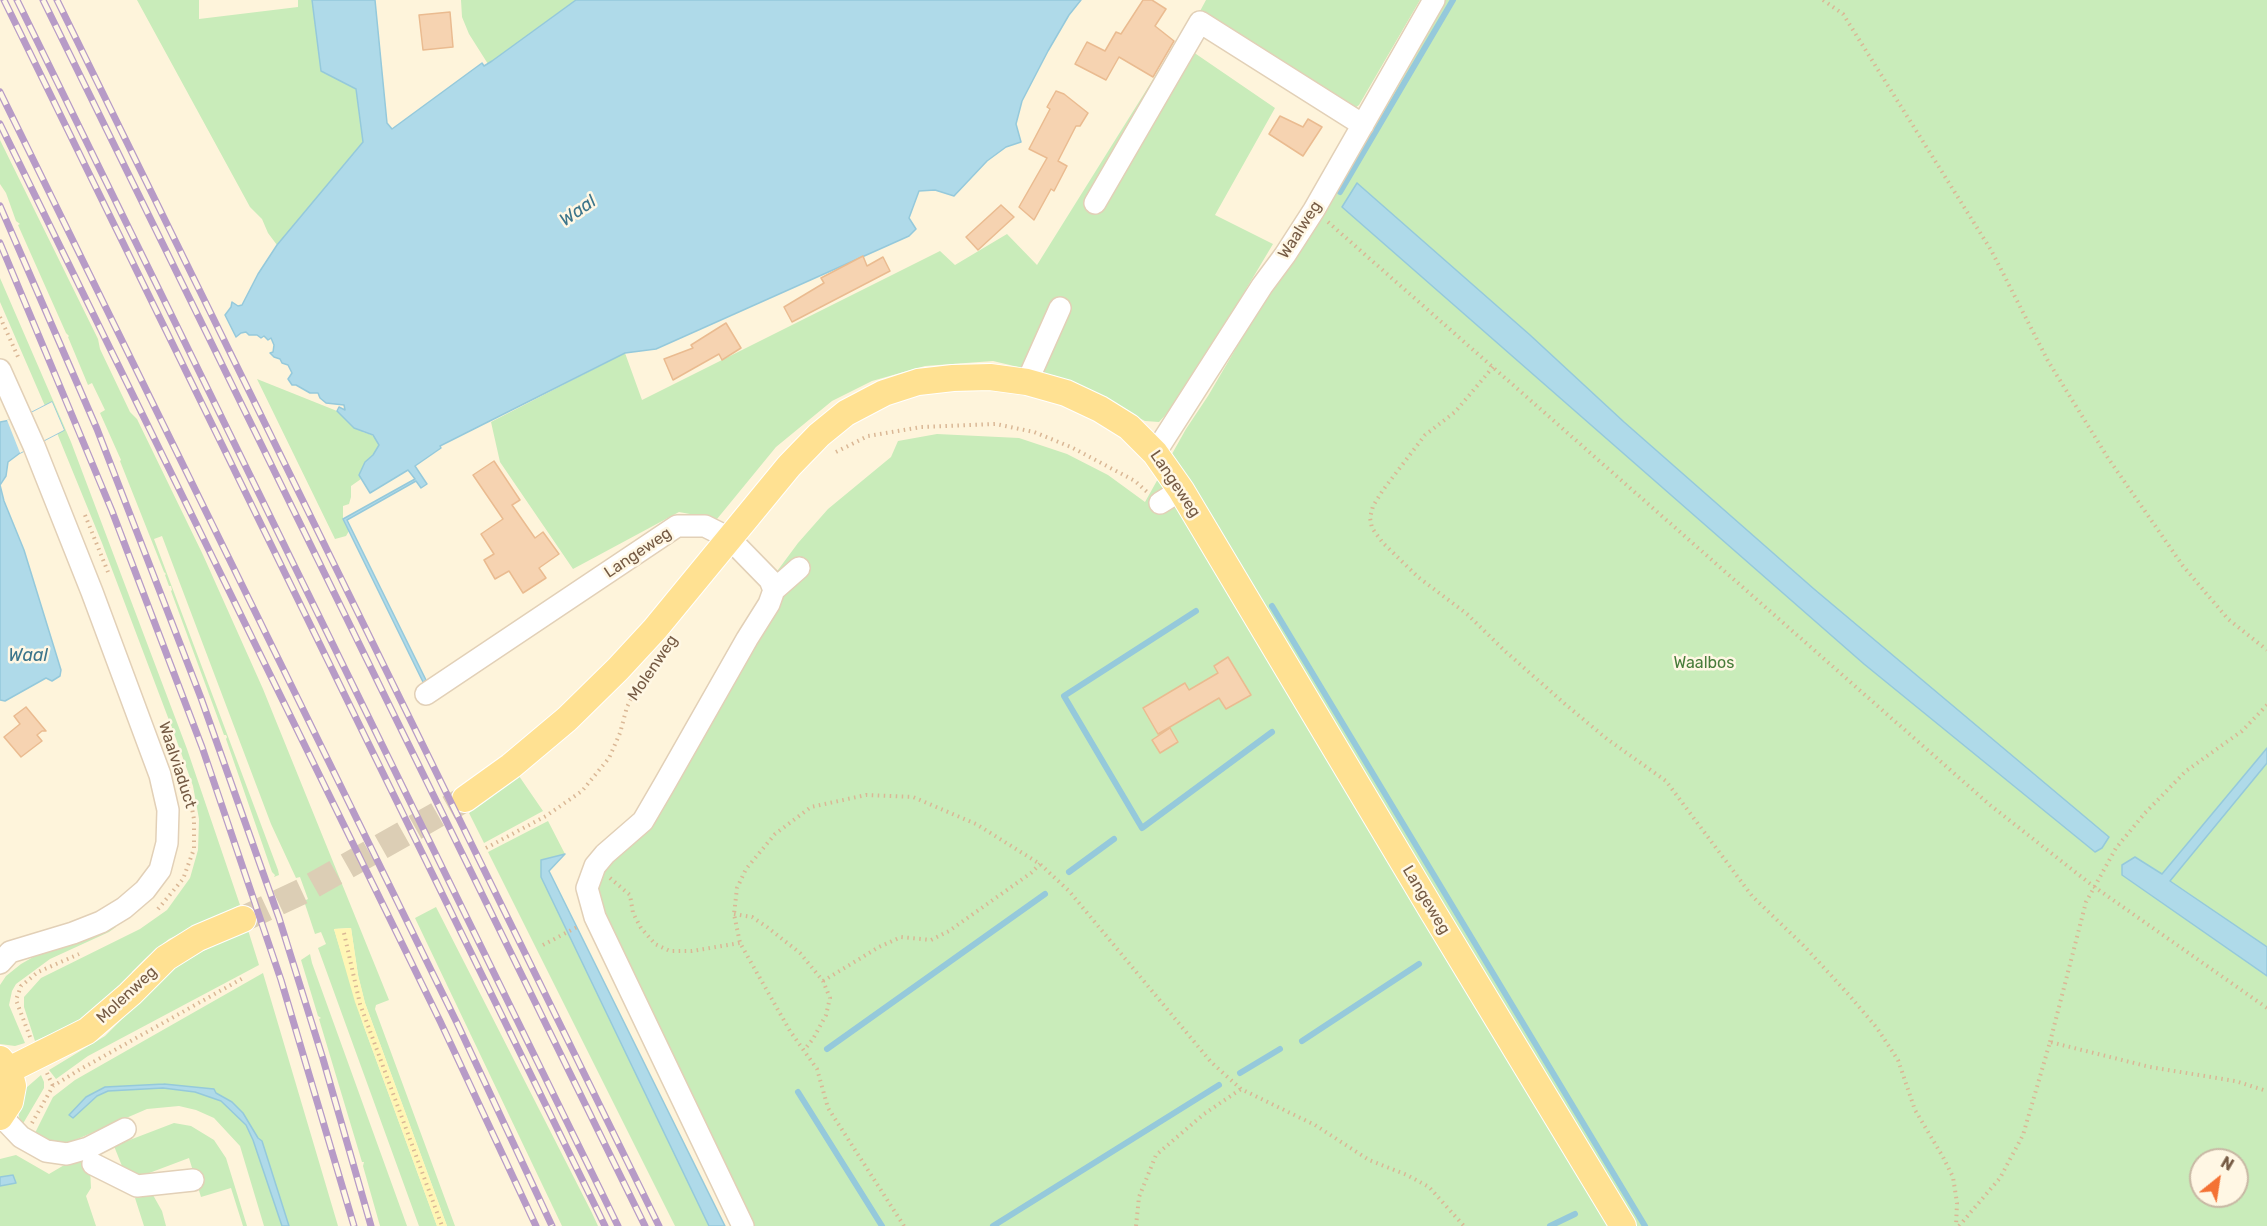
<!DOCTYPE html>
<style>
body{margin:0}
#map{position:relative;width:2267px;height:1226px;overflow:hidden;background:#fef4db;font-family:Rubik,sans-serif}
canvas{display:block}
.north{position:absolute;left:2189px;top:1148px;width:60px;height:60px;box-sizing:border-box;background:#fff7e4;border:2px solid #c8b8a4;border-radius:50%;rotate:30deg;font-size:16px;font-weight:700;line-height:24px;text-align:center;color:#755a43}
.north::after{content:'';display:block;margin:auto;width:21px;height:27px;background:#f47234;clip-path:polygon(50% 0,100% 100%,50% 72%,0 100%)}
</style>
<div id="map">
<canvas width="2267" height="1226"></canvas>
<div class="north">N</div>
</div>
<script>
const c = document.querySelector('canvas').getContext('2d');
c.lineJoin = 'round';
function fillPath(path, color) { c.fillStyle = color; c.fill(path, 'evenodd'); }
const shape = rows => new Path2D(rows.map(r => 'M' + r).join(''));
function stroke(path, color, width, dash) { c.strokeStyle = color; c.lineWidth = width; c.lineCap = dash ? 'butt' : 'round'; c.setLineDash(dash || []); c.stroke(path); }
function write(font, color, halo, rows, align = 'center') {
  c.font = font + ' Rubik,sans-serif'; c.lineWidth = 5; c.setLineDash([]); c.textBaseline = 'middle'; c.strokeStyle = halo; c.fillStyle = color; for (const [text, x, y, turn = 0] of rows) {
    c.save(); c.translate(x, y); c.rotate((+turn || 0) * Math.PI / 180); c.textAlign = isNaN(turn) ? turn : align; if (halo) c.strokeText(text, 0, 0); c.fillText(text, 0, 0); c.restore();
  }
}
fillPath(shape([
 [137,0,199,0,199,19,298,7,298,0,312,0,321,71,356,89,363,142,277,245,268,233,262,219,250,207],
 [461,0,576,0,488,64,469,34,462,17],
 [1206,0,1420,0,1359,105,1351,111,1199,13],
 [1440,0,2267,0,2267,1226,748,1226,595,893,603,872,780,575,775,574,798,543,828,509,891,457,898,441,937,434,1019,438,1067,454,1108,475,1145,502,1186,429,1208,396],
 [2201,1160,2237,1160,2237,1196,2201,1196],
 [1177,41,1275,108,1215,215,1273,244,1181,398,1159,422,1145,421,1056,376,993,361,925,366,872,381,832,401,776,447,717,519,679,512,573,569,500,462,491,422,625,353,642,400,940,251,955,265,1007,234,1037,265],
 [0,140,98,339,100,349,130,412,137,419,203,555,263,689,389,1000,376,1005,375,1009,455,1226,447,1226,365,1003,358,975,351,928,334,929,363,1024,437,1226,419,1226,318,948,326,944,321,932,315,934,304,901,308,899,300,877,296,878,271,824,162,536,154,539,278,870,279,875,274,877,275,875,272,872,226,739,227,737,226,735,224,735,171,591,172,590,171,586,169,586,165,575,166,574,164,572,120,461,121,460,100,413,105,410,92,383,88,385,68,337,69,336,66,333,18,225,20,224,16,221,6,193,0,184],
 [0,278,71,442,187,749,240,905,169,939,146,958,132,972,131,977,80,1021,35,1041,24,1007,24,997,41,978,140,929,167,910,190,878,198,850,199,819,193,786,175,736,102,543,57,433,63,430,51,403,45,406,0,302],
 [257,379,337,411,363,432,372,435,380,445,373,455,365,462,359,475,361,479,351,486,351,497,349,504,343,506,343,519,349,531,346,536,335,539],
 [519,776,543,811,484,843,469,813],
 [548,821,565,854,541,860,541,877,709,1226,675,1226,488,852],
 [436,907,592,1213,598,1226,562,1226,415,918],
 [114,926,116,927,109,932,50,959,16,984,12,991,9,1005,25,1043,15,1046,0,1044,0,985,6,976,21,964,42,952,77,943],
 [248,930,259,965,88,1056,56,1079,49,1070,105,1036,170,971,205,950],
 [310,954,312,963,407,1226,380,1226,363,1166,364,1162,362,1162,319,1019,321,1018,318,1016,301,960],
 [263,973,338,1226,264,1226,240,1146,214,1118,196,1110,179,1106,147,1109,66,1144,46,1143,33,1137,53,1097,75,1080],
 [41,1075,44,1082,44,1088,21,1127,18,1111,22,1095,26,1088],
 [174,1123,191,1126,214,1140,226,1158,247,1226,243,1226,231,1188,201,1197,189,1158,128,1181,114,1146],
 [16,1155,49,1174,66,1164,81,1161,90,1168,91,1188,86,1196,96,1226,0,1226,0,1159],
 [153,1195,162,1211,166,1226,144,1226,135,1198]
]), '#c9ecba');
fillPath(shape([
 [351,928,358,975,365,1003,447,1226,437,1226,355,1002,334,929]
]), '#fff6b5');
const water = shape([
 [312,0,375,0,387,123,392,129,482,63,484,66,492,61,576,0,1081,0,1069,15,1048,51,1022,101,1016,124,1021,142,1006,147,987,161,954,196,935,190,919,191,909,218,916,229,909,236,656,349,625,353,440,446,441,448,415,466,427,484,421,488,416,481,347,520,426,680,423,682,343,519,415,479,408,470,370,493,359,475,365,462,373,455,379,445,373,435,354,428,337,411,339,407,345,410,344,405,326,403,320,398,318,393,310,393,296,385,292,385,288,379,292,373,288,365,282,363,280,359,274,357,270,353,273,352,274,345,271,338,268,340,264,336,261,338,257,335,249,335,246,332,241,333,236,337,225,315,231,307,232,302,238,306,242,305,258,274,277,245,363,142,356,89,321,71,312,0],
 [1357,183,1530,335,1624,422,1814,589,2109,837,2102,848,2095,852,1864,664,1342,207,1357,183],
 [52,402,64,430,20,453,8,462,6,476,0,485,4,501,24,550,61,670,60,676,52,681,46,678,5,701,0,700,0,422,21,418,52,402],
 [2267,748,2267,763,2170,881,2267,947,2267,976,2122,875,2122,865,2135,857,2162,874,2267,748],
 [565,854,549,871,725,1226,709,1226,541,877,541,860,565,854],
 [164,1084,214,1089,216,1093,232,1102,243,1113,258,1138,262,1141,289,1226,282,1226,253,1140,246,1125,221,1101,195,1092,163,1088,108,1091,97,1096,73,1118,69,1115,86,1097,105,1087,164,1084],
 [13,1175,16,1183,0,1186,0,1177,13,1175]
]);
fillPath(water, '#afdae9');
stroke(water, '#95c9db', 1.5);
fillPath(shape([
 [52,402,64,430,20,453,7,420,21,418]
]), '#fef4db');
stroke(shape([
 [1340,192,1453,0],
 [1272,606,1645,1226],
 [1196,611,1064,696,1142,828,1272,732],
 [1069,872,1114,839],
 [1302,1041,1419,964],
 [827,1049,1045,894],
 [1240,1073,1280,1049],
 [798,1092,882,1226],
 [993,1226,1219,1085],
 [1550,1226,1575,1214]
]), '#95c9db', 6);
const building = shape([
 [1143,0,1152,0,1166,9,1155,26,1174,41,1153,77,1119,57,1106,80,1075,64,1087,42,1105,51,1116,32,1121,34,1143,0],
 [450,12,453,47,423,50,419,15,450,12],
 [1056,91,1064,94,1088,113,1080,126,1076,126,1058,161,1067,166,1054,191,1051,189,1034,220,1019,207,1047,158,1029,149,1050,109,1047,107,1056,91],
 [1280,116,1303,127,1308,119,1322,127,1303,156,1269,134,1280,116],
 [1001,205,1014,217,978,250,966,237,1001,205],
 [863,256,867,266,883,257,890,271,792,322,784,307,824,283,821,278,863,256],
 [726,323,741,348,722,360,719,354,673,380,664,359,693,348,691,345,726,323],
 [494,461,520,500,512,505,535,538,543,532,559,554,539,568,546,578,523,593,509,571,495,579,484,560,494,554,481,534,503,519,473,475,494,461],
 [1228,657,1251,695,1226,709,1219,698,1158,734,1143,708,1185,683,1189,690,1218,673,1214,666,1228,657],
 [26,707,46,731,42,731,37,735,42,741,21,757,4,737,20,724,14,716,26,707],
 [1170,728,1178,742,1160,753,1152,740,1170,728]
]);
fillPath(building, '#f6d3b1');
stroke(building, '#eabb90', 1.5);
stroke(shape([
 [243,919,303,891,465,799]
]), '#dcceb5', 26, [26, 13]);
const minor = shape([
 [1095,203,1200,22,1363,125],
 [0,370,34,446,92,592,160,775,168,810,167,843,160,870,145,890,124,908,101,922,73,933,10,952,0,963],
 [1027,382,1060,308],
 [1155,453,1262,286,1285,255,1314,210,1434,0],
 [1160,503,1181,490],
 [774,590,799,568],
 [426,694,677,526,705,526,729,538,770,580,774,590,769,604,747,639,664,785,643,821,605,854,595,866,587,888,595,917,743,1226],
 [1,1116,21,1137,46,1151,67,1154,88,1148,125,1129],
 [93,1164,137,1186,193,1180]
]);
const major = shape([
 [465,799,511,766,567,719,618,669,655,629,789,466,819,435,846,413,884,393,918,382,953,378,990,377,1027,382,1066,393,1100,409,1129,427,1155,453,1181,490,1433,912,1623,1226],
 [0,1059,9,1070,13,1086,10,1102,0,1117],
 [9,1070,87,1031,130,994,166,958,198,938,243,919]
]);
stroke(minor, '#e2d0b7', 24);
stroke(major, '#fff', 28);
stroke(shape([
 [1823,0,1843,14,1991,250,2048,361,2108,458,2183,566,2228,619,2267,650],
 [1328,222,1990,805,2093,886,2267,1008],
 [0,317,19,359],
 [1493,367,1455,412,1425,435,1383,490,1373,506,1370,518,1372,528,1383,543,1418,577,1467,614,1506,652,1565,704,1607,739,1666,781,1752,896,1804,946,1849,995,1877,1028,1898,1060,1915,1110,1943,1157,1953,1177,1957,1203,1956,1226],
 [836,452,868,436,921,427,996,424,1034,432,1071,447,1135,481,1147,492],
 [85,515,108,572],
 [486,848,546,816,582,791,609,758,620,733,627,707,641,680],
 [610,878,630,895,633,913,641,928,655,944,670,951,692,951,740,943],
 [158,909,183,879,194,849,194,819,188,787,181,770],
 [734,914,752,917,767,927,800,953,823,981,830,998,826,1015,813,1039,804,1050],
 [344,933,360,1004,442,1226],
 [543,945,579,926],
 [823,981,879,947,901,937,931,940,949,931,1031,873,1040,864],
 [30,1037,16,1000,21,986,38,972,79,954],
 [2050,1042,2086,902,2116,848,2145,813,2186,771,2242,731,2267,705],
 [47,1073,53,1086],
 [32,1123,53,1086,79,1070,245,977],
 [904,1226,828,1108,817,1069,790,1031,740,943,734,914,737,888,746,869,775,834,811,807,866,795,913,797,976,824,1040,864,1069,891,1211,1062,1241,1089,1315,1125,1369,1160,1407,1175,1429,1187,1464,1226],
 [1136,1226,1139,1197,1156,1155,1204,1114,1241,1089],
 [1959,1226,2000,1178,2023,1135,2050,1042,2150,1067,2235,1081,2267,1091]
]), '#dab795', 4, [1.5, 4.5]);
stroke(minor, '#fff', 21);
stroke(major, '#ffe192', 26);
const rail = shape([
 [4,0,605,1226],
 [17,0,618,1226],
 [43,0,645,1226],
 [57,0,659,1226],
 [0,92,457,1023,552,1226],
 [0,124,440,1021,536,1226],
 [0,206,97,429,201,698,279,918,323,1059,371,1226],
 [0,243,112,511,202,747,281,980,354,1226]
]);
stroke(rail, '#b79bc7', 7);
stroke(rail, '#fff7e4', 4.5, [14]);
write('16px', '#755a43', '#fff7e4', [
 ["Waalweg",1300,230,-57],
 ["Langeweg",1175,484,56],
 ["Langeweg",638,553,-34],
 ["Molenweg",653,668,-56],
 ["Waalviaduct",177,765,72],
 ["Langeweg",1426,900,59],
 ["Molenweg",127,995,-43]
]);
write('16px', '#477c3a', '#fff7e4', [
 ["Waalbos",1704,663]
]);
write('italic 18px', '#3c758b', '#fff7e4', [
 ["Waal",578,211,-35],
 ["Waal",28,656]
]);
</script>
